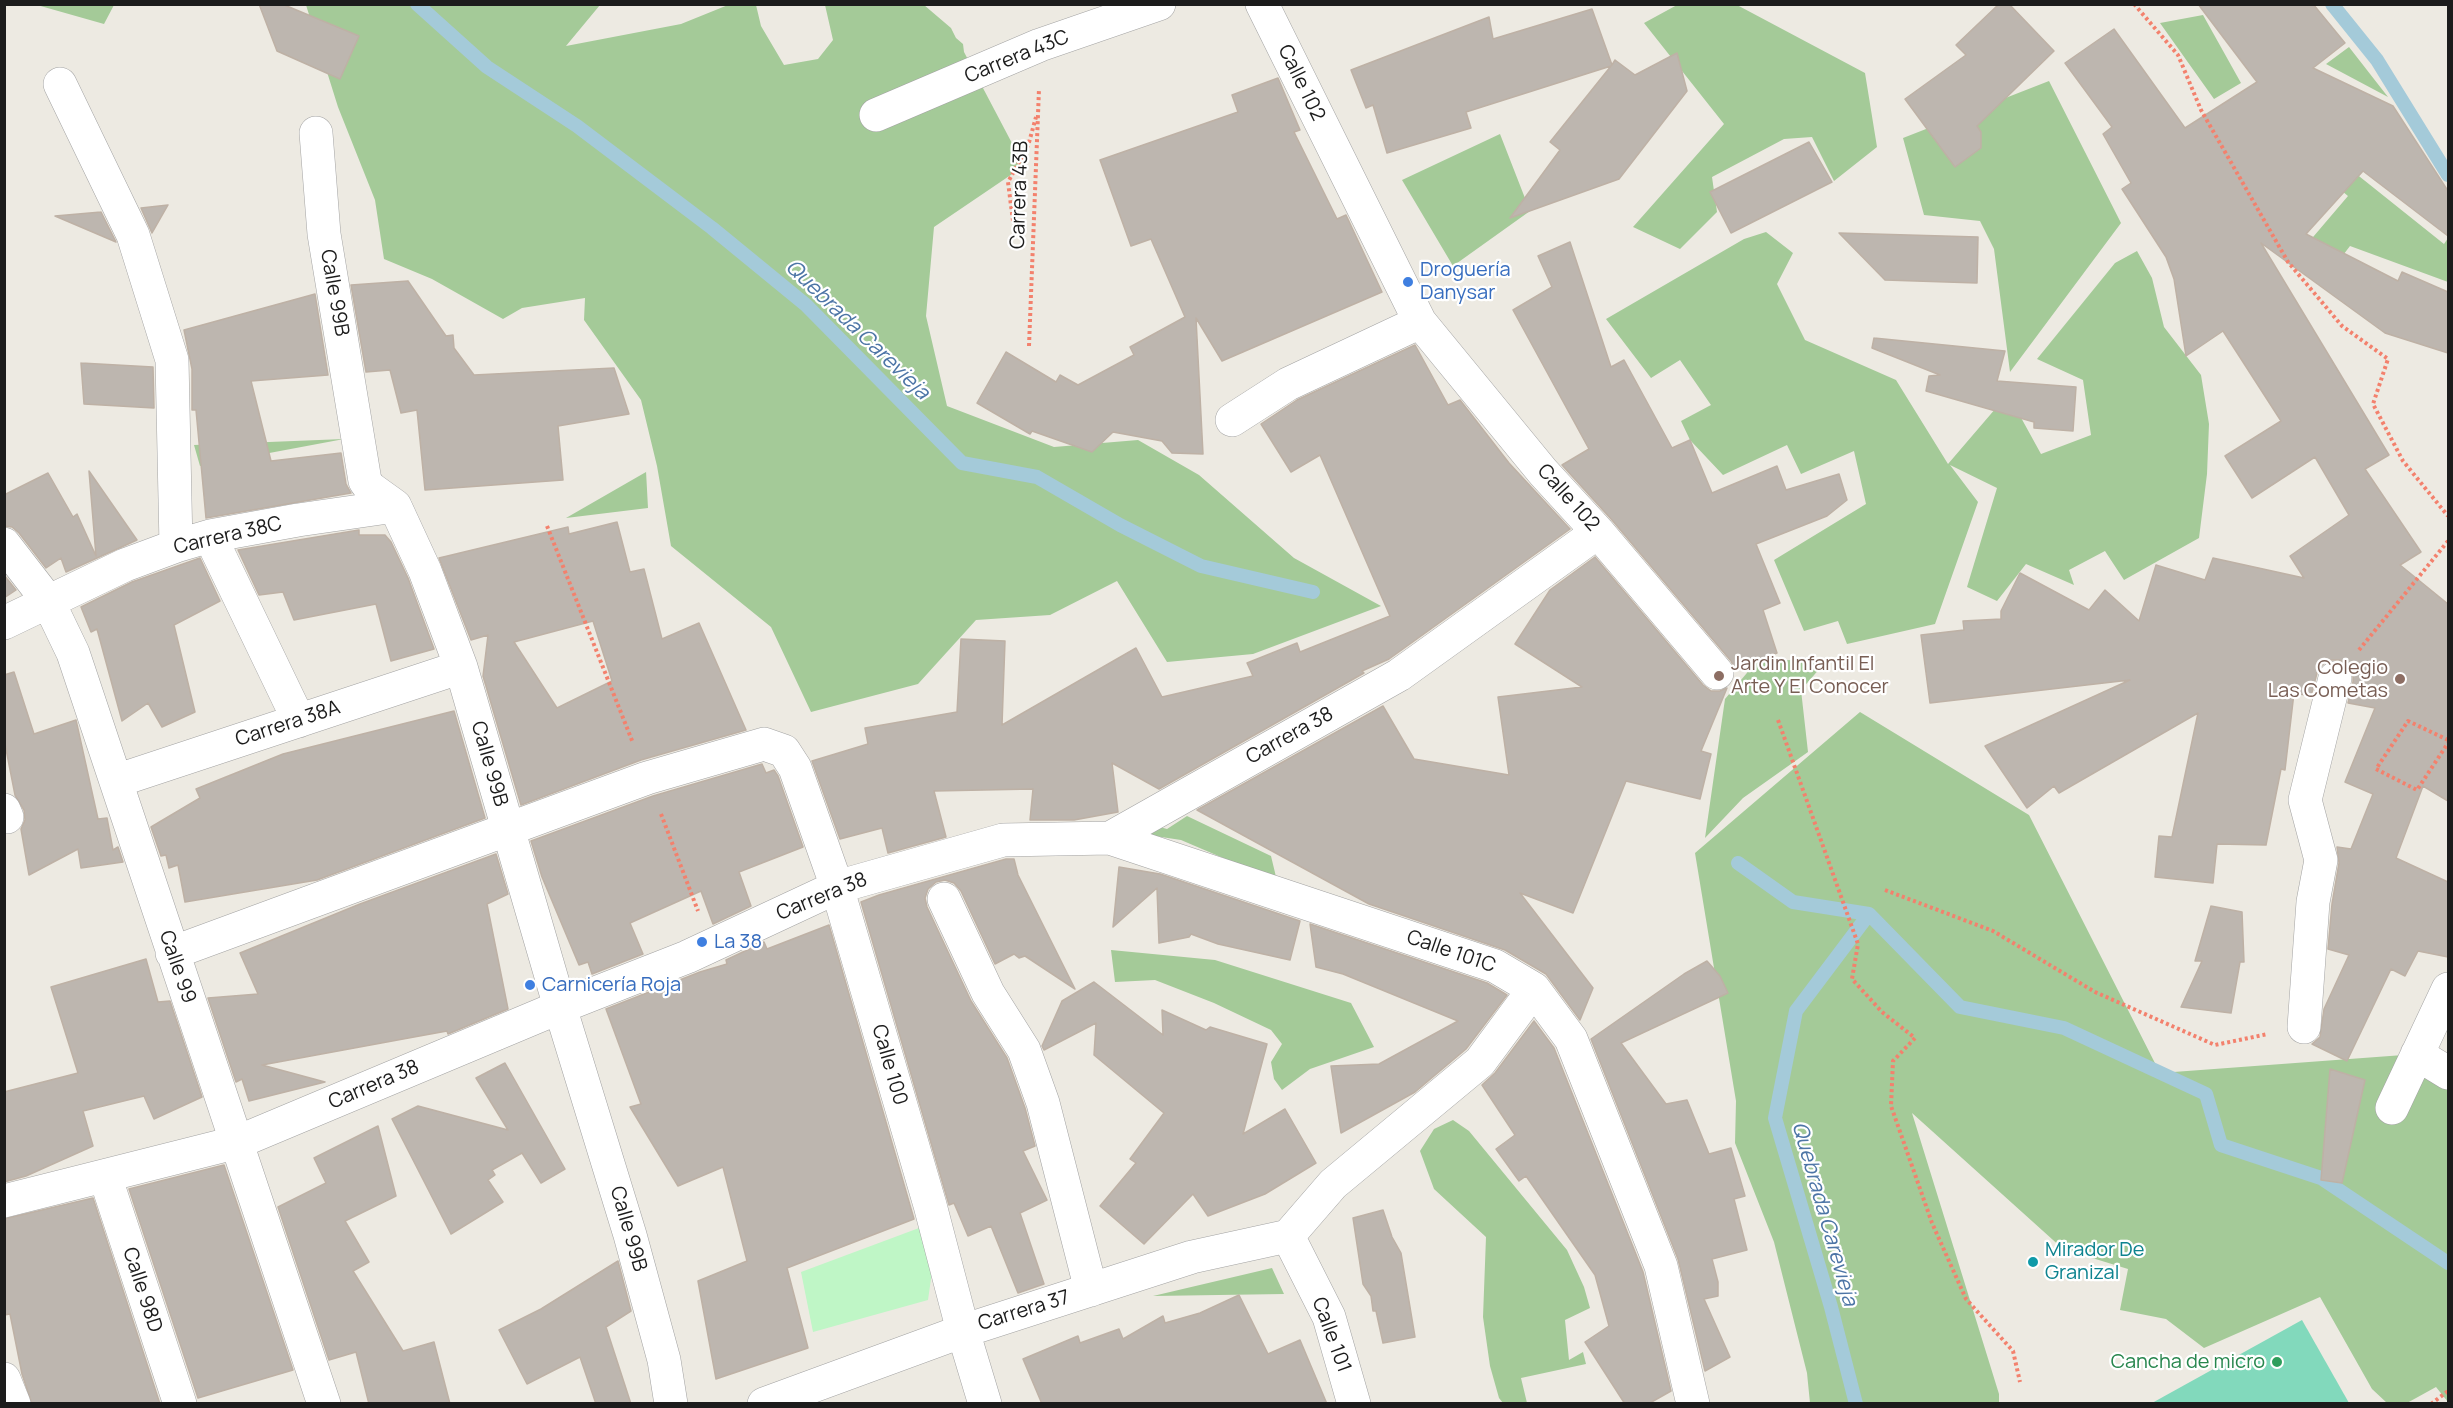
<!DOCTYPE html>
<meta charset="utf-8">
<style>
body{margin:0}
#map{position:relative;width:2453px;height:1408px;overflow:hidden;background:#edeae2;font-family:Manrope,sans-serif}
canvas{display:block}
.frame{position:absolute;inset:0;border:6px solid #1c1c1c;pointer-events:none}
</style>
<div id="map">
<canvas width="2453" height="1408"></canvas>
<div class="frame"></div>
</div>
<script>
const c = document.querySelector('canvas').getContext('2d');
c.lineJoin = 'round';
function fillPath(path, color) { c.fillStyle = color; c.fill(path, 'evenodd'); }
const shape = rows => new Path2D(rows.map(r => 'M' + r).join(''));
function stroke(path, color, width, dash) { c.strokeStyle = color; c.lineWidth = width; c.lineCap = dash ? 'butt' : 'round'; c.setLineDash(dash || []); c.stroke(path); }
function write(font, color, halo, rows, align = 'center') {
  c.font = font + ' Manrope,sans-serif'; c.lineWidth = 4.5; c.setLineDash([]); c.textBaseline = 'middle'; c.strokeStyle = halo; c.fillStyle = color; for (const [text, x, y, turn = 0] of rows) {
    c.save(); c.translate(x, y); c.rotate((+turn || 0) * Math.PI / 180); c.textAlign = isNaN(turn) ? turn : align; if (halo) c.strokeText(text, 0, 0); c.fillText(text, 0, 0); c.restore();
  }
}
fillPath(shape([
 [37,5,114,5,104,24],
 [306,5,600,5,566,46,681,24,728,5,756,5,761,26,784,65,818,59,833,40,825,5,924,5,951,28,956,38,963,44,964,52,1024,166,934,227,926,316,947,406,1054,447,1138,440,1199,475,1294,558,1381,606,1253,654,1167,662,1117,581,1050,615,976,620,918,684,811,712,771,627,671,546,657,466,641,400,584,320,585,298,522,308,503,319,432,279,384,259,375,200,338,107],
 [1677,5,1737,5,1865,73,1877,147,1834,181,1812,137,1784,139,1712,177,1717,212,1680,249,1633,227,1724,124,1644,23],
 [2203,15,2241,83,2214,99,2160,23],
 [2349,47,2388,97,2326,64],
 [2049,81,2121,223,2010,372,1994,249,1980,221,1924,215,1903,138],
 [2285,117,2444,244,2448,238,2448,282,2350,246,2321,284,2296,257,2348,196,2296,153],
 [1500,134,1530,211,1453,266,1402,180],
 [1766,232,1793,253,1777,284,1805,340,1896,380,1948,464,2008,394,2041,454,2091,435,2083,380,2037,359,2115,263,2137,251,2152,278,2164,327,2201,375,2209,424,2207,474,2199,538,2124,580,2105,551,2069,570,2074,585,2026,564,1997,601,1967,587,1997,488,1950,465,1978,502,1935,624,1847,644,1838,621,1804,631,1774,560,1866,504,1854,451,1801,474,1787,445,1723,475,1690,440,1681,421,1711,405,1680,360,1651,378,1606,319,1744,239],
 [344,439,200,466,194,445],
 [646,471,648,508,566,518,646,472],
 [1828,659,1801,690,1808,752,1743,798,1705,838,1725,699,1757,661],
 [1860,712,2029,815,2160,1073,2417,1054,2448,1075,2448,1402,2436,1387,2407,1403,2387,1403,2372,1389,2320,1297,2204,1348,2166,1319,2120,1310,2128,1269,2063,1249,1912,1113,1999,1394,1999,1403,1810,1403,1807,1373,1774,1242,1735,1143,1736,1101,1695,853],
 [1187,816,1271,856,1277,881,1181,840,1135,833,1149,824,1167,829],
 [1111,950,1215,960,1351,1003,1374,1047,1310,1069,1282,1090,1274,1079,1271,1062,1282,1044,1271,1030,1214,1003,1155,980,1115,982],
 [1453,1120,1469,1131,1567,1250,1584,1287,1590,1308,1565,1320,1569,1360,1583,1352,1586,1364,1521,1378,1527,1403,1503,1403,1499,1398,1490,1366,1483,1317,1486,1237,1434,1189,1420,1151,1434,1129],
 [1272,1268,1284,1294,1153,1296]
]), '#a4ca98');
fillPath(shape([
 [919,1228,936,1244,928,1300,813,1332,801,1272]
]), '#bff6c6');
fillPath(shape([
 [2302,1320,2349,1403,2152,1403]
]), '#82d9bc');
stroke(shape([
 [417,4,487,67,577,126,712,228,806,305,962,463,1037,477,1120,525,1201,566,1313,592],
 [2332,4,2377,60,2448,175],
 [1738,863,1793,902,1869,914,1796,1011,1775,1118,1831,1307,1856,1404],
 [1869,914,1960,1007,2064,1028,2206,1094,2221,1145,2321,1178,2448,1263]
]), '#a4cad9', 14);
const building = shape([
 [259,4,282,4,359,36,340,79,277,51,259,4],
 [1999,4,2009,4,2054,51,1977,126,1981,132,1981,148,1955,167,1905,99,1966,55,1956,45,1999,4],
 [2198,4,2313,4,2345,43,2313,68,2393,106,2448,191,2448,236,2363,171,2306,234,2398,281,2402,272,2448,292,2448,353,2385,333,2261,243,2389,455,2365,469,2421,552,2400,565,2448,604,2448,801,2423,786,2396,858,2448,882,2448,957,2418,951,2405,976,2391,969,2347,1061,2312,1044,2320,1037,2324,1009,2349,955,2328,949,2332,904,2339,863,2337,847,2351,849,2373,794,2345,782,2375,708,2348,703,2353,682,2353,672,2348,664,2339,660,2329,660,2322,665,2317,673,2311,696,2294,693,2285,770,2281,769,2266,845,2217,844,2213,883,2155,877,2159,836,2172,837,2198,713,2059,793,2054,786,2027,808,1985,746,2130,680,1930,703,1921,635,1964,630,1963,621,2001,619,2001,611,2020,573,2089,610,2105,590,2139,621,2156,565,2205,580,2213,558,2304,578,2290,556,2349,515,2315,457,2252,498,2225,456,2281,421,2223,331,2186,356,2174,279,2166,257,2122,189,2131,183,2103,134,2112,127,2065,63,2114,29,2185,128,2257,82,2198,4],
 [1592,9,1612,65,1615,60,1635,75,1677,53,1687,91,1619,179,1510,218,1560,150,1550,142,1611,66,1466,112,1471,128,1387,153,1373,105,1366,108,1351,70,1489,17,1493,39,1592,9],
 [1278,78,1300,130,1294,132,1337,219,1346,215,1382,292,1222,361,1196,318,1203,454,1172,453,1162,441,1113,432,1092,452,1032,431,1030,434,977,403,1006,352,1056,382,1060,375,1078,385,1134,355,1130,347,1185,317,1151,239,1131,246,1100,160,1238,112,1232,95,1278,78],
 [1809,142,1832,182,1731,233,1710,192,1809,142],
 [168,205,152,233,141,208,168,205],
 [101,212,116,242,55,216,101,212],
 [1839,233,1978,237,1977,283,1885,280,1839,233],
 [1570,242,1611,367,1624,360,1672,448,1690,440,1712,493,1777,466,1786,490,1839,474,1847,500,1827,516,1756,544,1780,603,1763,610,1777,653,1735,669,1731,661,1612,520,1562,465,1589,449,1513,310,1552,287,1538,256,1570,242],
 [408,281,446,336,453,335,454,348,474,375,614,368,629,414,558,426,563,480,425,490,417,410,401,413,390,370,366,372,351,285,408,281],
 [315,294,328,375,251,381,271,461,341,453,346,484,351,493,206,518,196,410,192,410,192,369,184,330,315,294],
 [1874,338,2005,351,1997,381,2076,387,2073,431,2034,428,2034,422,1926,391,1929,376,1940,375,1872,348,1874,338],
 [1415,345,1448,405,1460,400,1509,463,1570,529,1389,659,1362,671,1364,673,1159,789,1112,763,1118,812,1074,820,1030,820,1033,789,934,791,946,837,888,853,882,828,840,839,812,761,868,744,865,728,957,712,961,639,1005,641,1002,725,1136,648,1162,697,1253,676,1247,663,1297,643,1300,652,1390,616,1320,455,1291,472,1261,424,1297,400,1415,345],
 [81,363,153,367,154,408,84,404,81,363],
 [89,471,137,540,66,572,61,558,46,568,19,533,12,527,4,526,4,495,48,473,73,517,77,514,96,556,89,471],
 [617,522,630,572,644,569,662,639,699,623,746,730,641,760,521,805,483,676,488,635,471,640,439,558,568,527,569,534,617,522],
 [593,621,612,681,557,708,514,642,593,621],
 [359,530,359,535,385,535,391,542,408,578,434,649,391,661,376,604,294,620,283,592,259,595,238,550,359,530],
 [1595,557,1703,685,1711,691,1720,691,1727,688,1701,751,1711,754,1700,799,1626,781,1573,913,1520,893,1593,988,1580,1020,1546,974,1505,950,1369,904,1197,810,1383,706,1414,759,1509,775,1498,697,1582,687,1515,644,1550,590,1595,557],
 [200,558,220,601,174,625,195,712,162,727,148,703,122,721,97,629,91,632,81,607,132,582,200,558],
 [4,575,16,590,4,598,4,575],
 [14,672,34,734,76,720,98,819,107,818,113,850,118,847,123,862,81,868,78,849,29,875,21,829,25,820,24,810,15,795,4,739,4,675,14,672],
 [454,711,485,818,317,880,185,902,178,865,169,868,166,855,161,856,151,827,200,798,196,789,283,754,454,711],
 [762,764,766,773,774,770,778,776,803,847,739,872,751,906,713,924,701,891,630,923,643,954,592,974,588,962,579,965,542,877,531,841,653,796,762,764],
 [496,854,508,894,487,904,508,1009,448,1034,447,1031,414,1037,262,1065,325,1082,249,1101,242,1079,236,1082,208,998,258,994,240,953,360,904,496,854],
 [1006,859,1014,859,1018,875,1075,989,1025,956,1019,958,1014,954,995,964,961,891,954,883,945,880,936,882,928,889,925,898,927,907,971,1001,1007,1058,1025,1108,1035,1146,1023,1151,1047,1200,1020,1213,1044,1284,1018,1293,991,1226,968,1236,954,1203,949,1205,861,902,879,895,1006,859],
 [1119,867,1160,874,1300,921,1290,960,1218,944,1191,934,1189,937,1159,943,1157,888,1113,927,1119,867],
 [2211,906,2242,912,2244,962,2240,962,2231,1013,2181,1007,2202,961,2195,961,2211,906],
 [1310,924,1487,983,1507,995,1466,1049,1415,1092,1341,1133,1331,1066,1379,1064,1458,1021,1343,974,1316,967,1310,924],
 [829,925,914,1219,787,1268,808,1348,716,1379,698,1281,747,1261,723,1167,678,1186,630,1107,641,1104,606,1009,700,972,727,964,726,960,764,942,767,949,829,925],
 [146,959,158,1002,170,1001,202,1097,154,1119,144,1096,83,1111,93,1146,26,1176,4,1182,4,1092,78,1073,51,987,146,959],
 [1707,961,1720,976,1728,993,1621,1043,1666,1104,1687,1100,1709,1154,1731,1148,1745,1196,1734,1199,1747,1250,1712,1259,1718,1282,1718,1296,1704,1299,1730,1357,1705,1371,1678,1259,1591,1039,1684,974,1707,961],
 [1094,982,1163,1035,1162,1010,1206,1030,1210,1027,1267,1044,1243,1134,1285,1109,1316,1163,1265,1194,1208,1216,1193,1194,1144,1244,1100,1206,1136,1163,1130,1159,1164,1113,1094,1055,1096,1023,1044,1050,1042,1046,1062,1001,1094,982],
 [1534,1021,1554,1048,1643,1272,1671,1391,1648,1404,1625,1404,1585,1342,1609,1326,1595,1275,1526,1176,1519,1181,1496,1149,1515,1135,1482,1085,1495,1073,1534,1021],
 [505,1063,565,1169,541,1183,522,1153,492,1170,495,1175,488,1180,503,1202,451,1234,392,1119,418,1106,508,1130,476,1078,505,1063],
 [2330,1069,2365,1080,2342,1183,2321,1180,2330,1069],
 [378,1126,396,1196,345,1221,369,1262,353,1271,403,1351,434,1342,450,1404,369,1404,356,1352,329,1360,278,1207,326,1183,314,1158,378,1126],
 [224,1165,293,1370,198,1398,129,1189,224,1165],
 [93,1198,160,1404,32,1404,22,1374,10,1314,4,1315,4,1219,93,1198],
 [1383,1210,1392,1237,1401,1253,1415,1337,1383,1343,1376,1311,1373,1311,1371,1296,1363,1284,1353,1218,1383,1210],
 [618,1261,631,1311,606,1327,631,1404,596,1404,580,1357,527,1384,499,1330,541,1309,618,1261],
 [1239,1295,1268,1354,1300,1340,1327,1404,1042,1404,1023,1359,1078,1336,1080,1343,1119,1329,1123,1339,1163,1316,1165,1323,1200,1313,1239,1295]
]);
fillPath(building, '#bdb6af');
stroke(building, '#beb1a5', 1.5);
const minor = shape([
 [1262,4,1420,322],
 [60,84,133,235,172,360,176,546],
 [876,115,1040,45,1159,4],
 [316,133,324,234,365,481,370,488,395,506,425,571,461,667,560,1007,630,1235,664,1360,671,1404],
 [1232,420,1288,384,1420,322,1543,472,1598,532,1717,673],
 [210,536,299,721],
 [4,544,48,601,73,653,324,1404],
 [4,623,125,565,176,546,210,536,298,520,395,506],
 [116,781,461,667],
 [4,810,7,817],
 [1110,838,1495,966,1534,989,1571,1039,1661,1266,1693,1404],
 [944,899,988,993,1024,1050,1043,1103,1091,1290],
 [172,953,647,778,764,744,784,751,795,768,837,887,930,1205,963,1331,985,1404],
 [2304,1027,2313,902,2321,860,2305,800,2335,678],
 [2417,1054,2448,1073],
 [2392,1108,2448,989],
 [105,1176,180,1404],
 [4,1201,238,1142,560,1007,687,957,837,887,1003,840,1110,838,1399,675,1598,532],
 [1288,1236,1333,1184,1480,1062,1534,989],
 [1288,1236,1329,1317,1354,1404],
 [4,1379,14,1404],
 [764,1404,963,1331,1192,1257,1288,1236]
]);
stroke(minor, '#a3a3a3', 34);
stroke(shape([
 [2134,4,2178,55,2201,110,2288,262,2342,326,2388,359,2373,404,2403,461,2448,516],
 [1013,221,1008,182,1028,146,1036,117],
 [1029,346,1039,89],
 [547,526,633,743],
 [2359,650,2448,541],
 [1778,720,1858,944,1852,979,1882,1012,1915,1038,1893,1061,1891,1106,1932,1223,1966,1299,2013,1351,2020,1382],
 [2448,740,2408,721,2376,769,2417,790,2448,743],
 [661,814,698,911],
 [1885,890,1993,931,2095,992,2215,1045,2268,1034],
 [2431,1404,2448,1391]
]), '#f3816d', 4, [3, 3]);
stroke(minor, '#fff', 33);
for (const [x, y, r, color] of [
 [1408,282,6,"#3f7fe0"],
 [1719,676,6,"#8d6e63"],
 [2400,679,6,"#8d6e63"],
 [702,942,6,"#3f7fe0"],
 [530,985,6,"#3f7fe0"],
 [2033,1262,6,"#0f9aa8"],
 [2277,1362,6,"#2e9e5b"]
]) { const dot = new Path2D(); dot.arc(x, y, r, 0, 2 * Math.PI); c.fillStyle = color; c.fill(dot); stroke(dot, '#fff', 2); }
write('20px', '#1c1c1c', '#fff', [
 ["Carrera 43C",1017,57,-22],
 ["Calle 102",1301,83,64],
 ["Carrera 43B",1020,195,-88],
 ["Calle 99B",334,293,80],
 ["Calle 102",1568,498,48],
 ["Carrera 38C",228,536,-13],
 ["Carrera 38A",288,724,-18],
 ["Carrera 38",1290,736,-29],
 ["Calle 99B",489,764,74],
 ["Carrera 38",822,897,-22],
 ["Calle 101C",1451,952,19],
 ["Calle 99",177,967,71],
 ["Calle 100",889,1065,74],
 ["Carrera 38",374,1085,-23],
 ["Calle 99B",628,1229,74],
 ["Calle 98D",142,1290,72],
 ["Carrera 37",1024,1311,-17],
 ["Calle 101",1331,1335,70]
]);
write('20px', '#366cbe', '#fff', [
 ["Droguería",1420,270],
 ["Danysar",1420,293],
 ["La 38",714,942],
 ["Carnicería Roja",542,985]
], 'left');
write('20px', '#785e54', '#fff', [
 ["Jardin Infantil El",1731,664],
 ["Arte Y El Conocer",1731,687],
 ["Colegio",2388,668,"right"],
 ["Las Cometas",2388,691,"right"]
], 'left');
write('20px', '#0d838f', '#fff', [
 ["Mirador De",2045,1250],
 ["Granizal",2045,1273]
], 'left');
write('20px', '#27864d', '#fff', [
 ["Cancha de micro",2265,1362]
], 'right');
write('italic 21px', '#4d75a6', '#fff', [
 ["Quebrada Carevieja",857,330,44],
 ["Quebrada Carevieja",1824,1214,74]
]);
</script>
